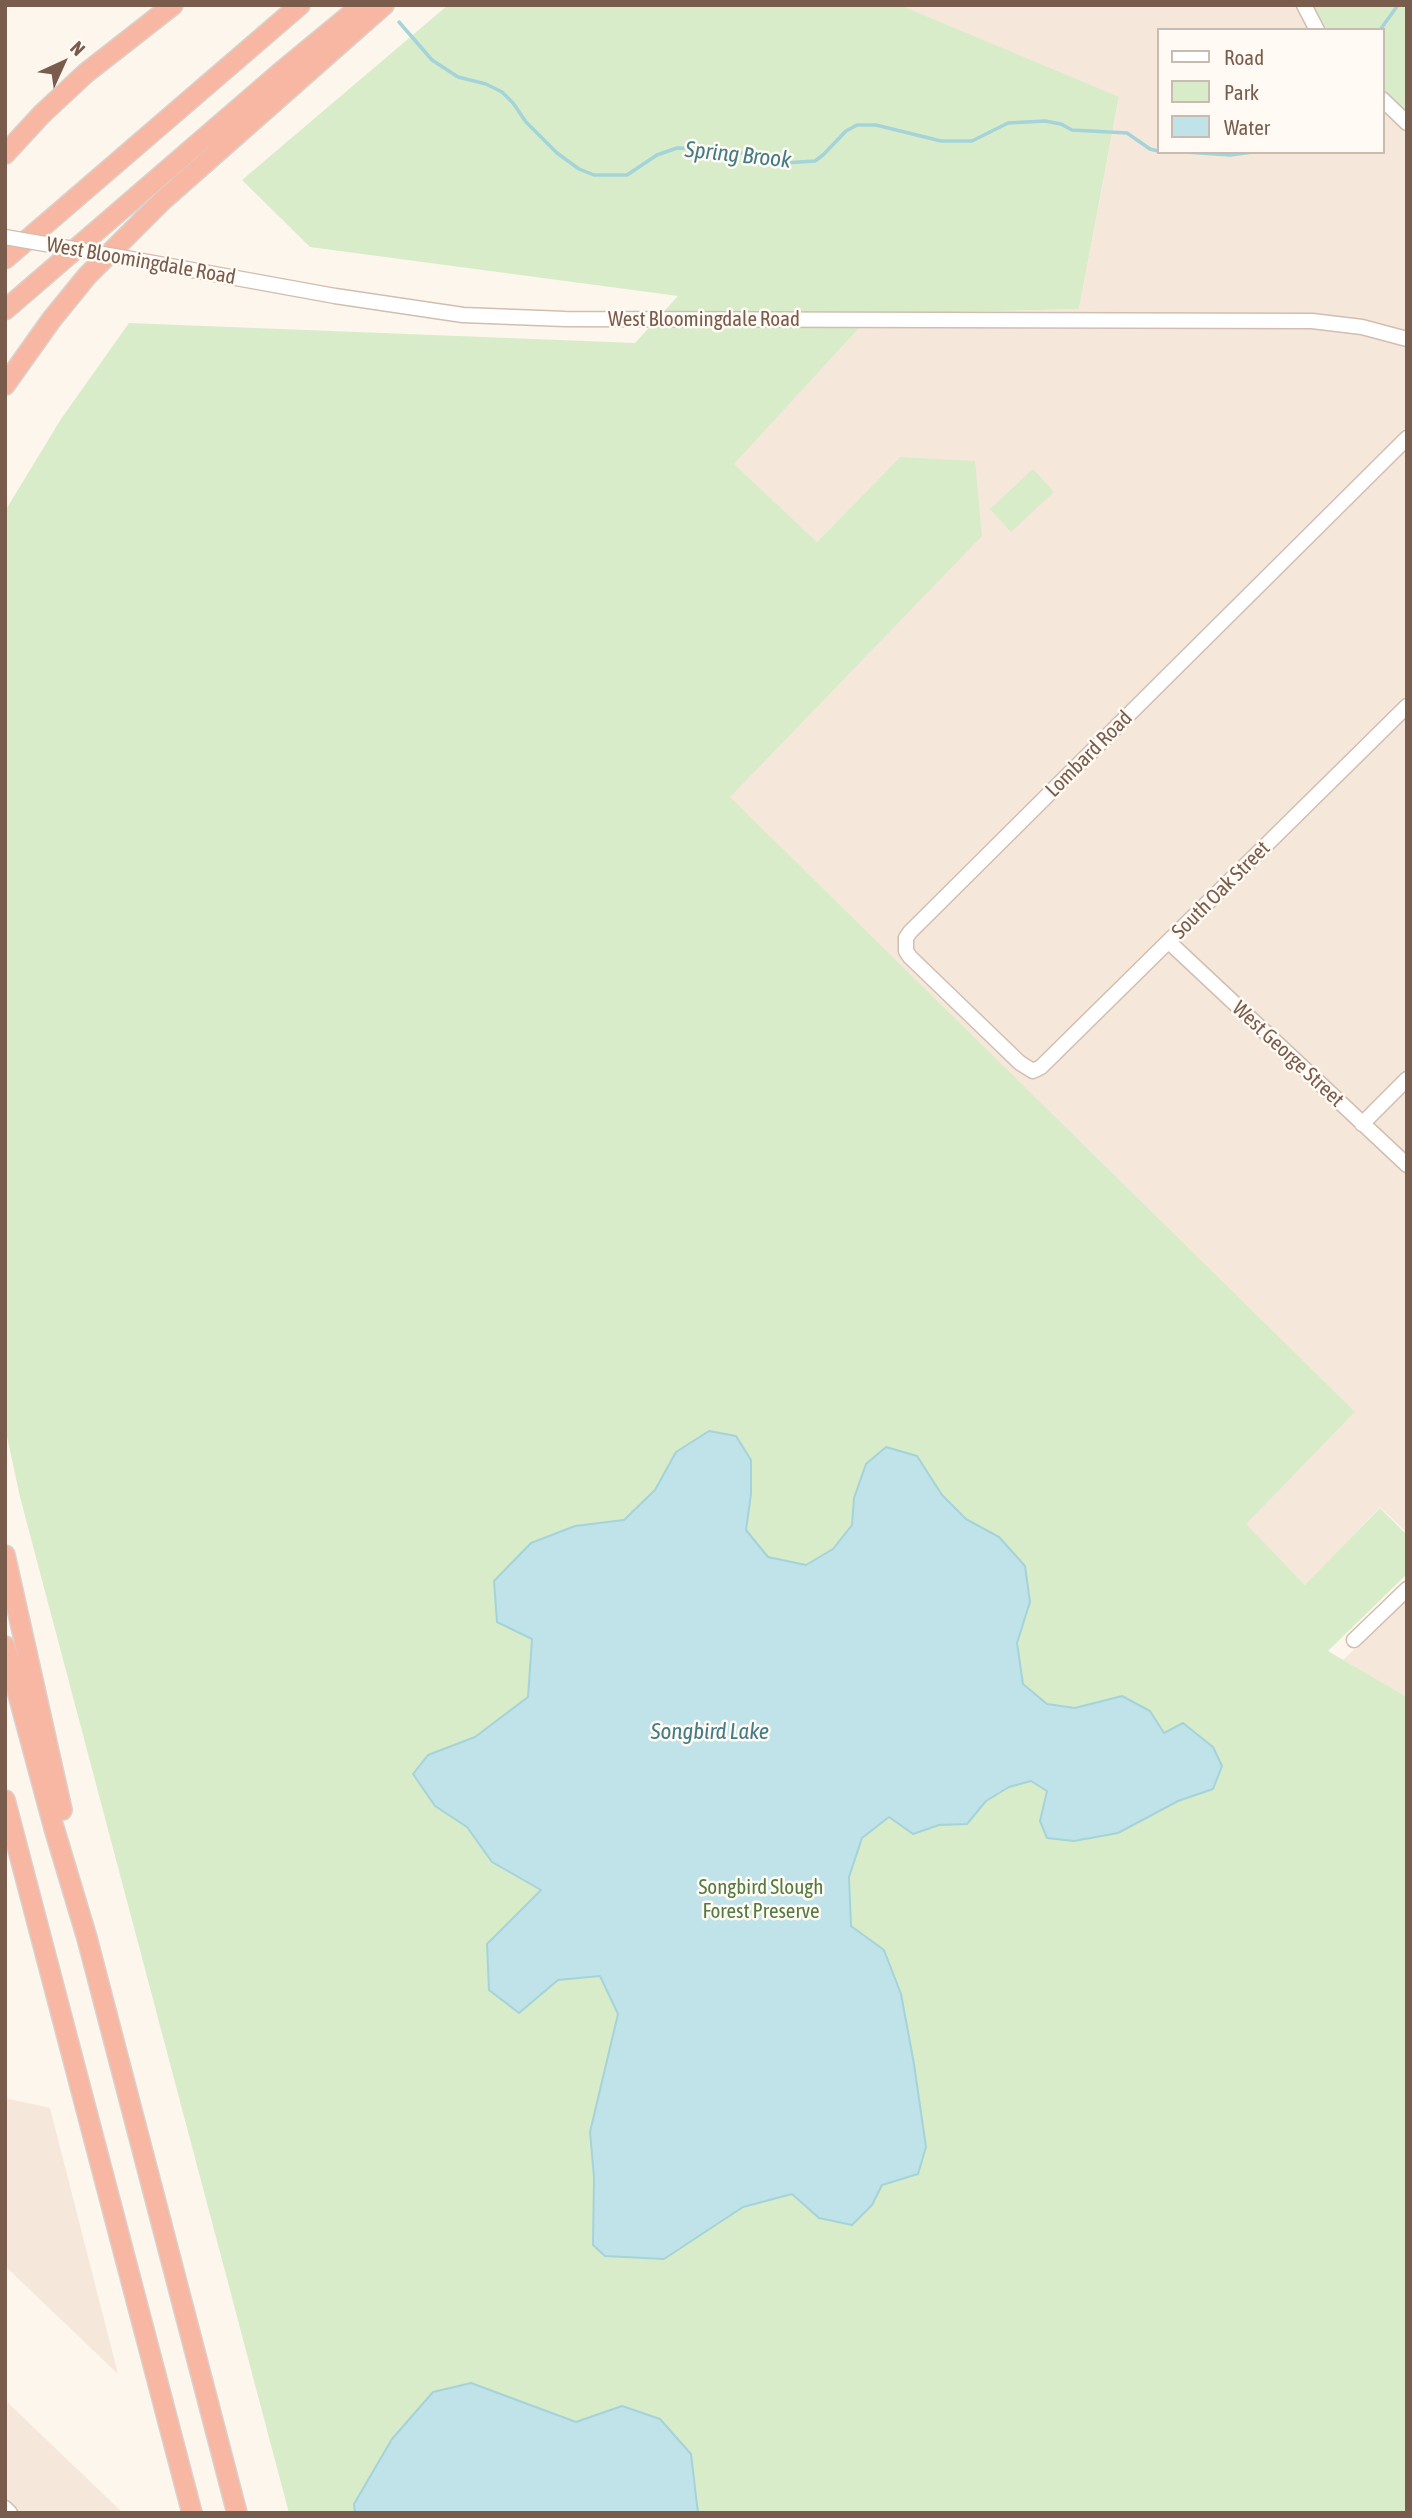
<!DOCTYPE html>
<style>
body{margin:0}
#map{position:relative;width:1412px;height:2518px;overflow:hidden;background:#fdf6ec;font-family:"Asap Condensed",sans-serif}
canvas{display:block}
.frame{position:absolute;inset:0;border:7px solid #7a5c4d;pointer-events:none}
.legend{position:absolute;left:1157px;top:28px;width:228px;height:126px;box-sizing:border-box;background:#fffaf3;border:2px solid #cabbb1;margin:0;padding:9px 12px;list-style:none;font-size:21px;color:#7a5c4d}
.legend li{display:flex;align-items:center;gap:14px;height:35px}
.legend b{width:35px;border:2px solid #cabbb1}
.north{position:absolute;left:28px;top:28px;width:70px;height:70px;-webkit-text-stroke:5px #fffaf3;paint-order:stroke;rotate:45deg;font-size:19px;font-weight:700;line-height:28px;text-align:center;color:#7a5c4d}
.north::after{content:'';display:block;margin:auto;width:24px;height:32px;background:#7a5c4d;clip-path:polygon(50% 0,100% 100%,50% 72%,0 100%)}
</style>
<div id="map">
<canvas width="1412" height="2518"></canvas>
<div class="frame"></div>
<ul class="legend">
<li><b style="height:9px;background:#fff"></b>Road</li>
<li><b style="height:19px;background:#d8ecc9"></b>Park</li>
<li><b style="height:19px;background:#bfe3e8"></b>Water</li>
</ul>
<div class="north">N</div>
</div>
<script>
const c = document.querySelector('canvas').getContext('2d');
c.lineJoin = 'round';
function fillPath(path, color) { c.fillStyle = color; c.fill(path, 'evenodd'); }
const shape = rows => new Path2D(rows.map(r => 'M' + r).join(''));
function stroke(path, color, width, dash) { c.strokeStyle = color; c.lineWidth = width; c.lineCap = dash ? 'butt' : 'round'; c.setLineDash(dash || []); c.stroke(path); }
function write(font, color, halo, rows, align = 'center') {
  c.font = font + ' "Asap Condensed",sans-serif'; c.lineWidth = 5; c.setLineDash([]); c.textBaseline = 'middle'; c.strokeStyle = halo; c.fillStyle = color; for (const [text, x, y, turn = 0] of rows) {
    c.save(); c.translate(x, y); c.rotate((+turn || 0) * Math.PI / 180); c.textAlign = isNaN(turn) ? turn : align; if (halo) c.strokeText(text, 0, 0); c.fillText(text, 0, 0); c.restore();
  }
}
fillPath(shape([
 [900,5,1312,5,1327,30,1158,30,1158,152,1382,152,1382,90,1407,113,1407,1533,1380,1507,1306,1586,1245,1524,1354,1413,728,796,900,457,817,542,733,464,872,314,1079,309,1119,98],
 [1407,1600,1407,1697,1343,1660],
 [5,2098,50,2108,118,2374,5,2266],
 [5,2400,123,2513,5,2513]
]), '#f5e8da');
fillPath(shape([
 [448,5,900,5,1119,97,1079,309,872,314,734,464,817,542,900,457,975,461,982,536,730,797,1355,1412,1246,1524,1305,1585,1380,1508,1407,1535,1407,1574,1328,1651,1407,1697,1407,2513,289,2513,20,1497,5,1427,5,1115,7,1083,5,511,61,419,129,323,635,343,678,296,310,247,242,180],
 [1312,5,1407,5,1407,113,1382,90,1382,30,1327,30],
 [1033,469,1054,492,1011,532,990,509]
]), '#d8ecc9');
const water = shape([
 [709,1431,736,1436,751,1460,751,1494,746,1530,768,1557,806,1565,833,1549,852,1525,854,1498,866,1464,886,1447,917,1456,942,1495,966,1519,999,1537,1025,1566,1030,1602,1017,1643,1023,1684,1047,1704,1075,1708,1122,1696,1150,1711,1164,1733,1183,1723,1213,1747,1222,1766,1213,1789,1178,1801,1118,1833,1074,1841,1047,1838,1040,1821,1047,1791,1031,1781,1009,1787,986,1801,967,1824,939,1825,913,1834,889,1817,862,1838,849,1877,851,1926,884,1950,901,1994,914,2064,926,2147,918,2174,882,2185,872,2205,852,2225,819,2218,792,2194,743,2207,664,2259,605,2256,593,2245,594,2177,590,2132,618,2014,600,1976,558,1980,519,2013,489,1990,487,1944,541,1890,492,1862,467,1827,435,1806,413,1774,428,1755,475,1737,528,1697,532,1639,497,1622,494,1581,531,1543,575,1526,624,1520,655,1490,676,1452,709,1431],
 [471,2383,576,2422,622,2406,660,2419,691,2454,698,2513,355,2513,354,2504,392,2439,433,2392,471,2383]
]);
fillPath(water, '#bfe3e8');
stroke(water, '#a5d3da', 2);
stroke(shape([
 [399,22,432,60,458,77,486,84,502,92,513,103,526,122,557,153,579,169,594,175,627,175,657,155,677,148,724,149,784,163,815,161,823,155,846,131,857,125,876,125,941,141,972,141,1008,123,1045,121,1061,124,1072,130,1127,133,1150,149,1158,151],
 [1380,30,1398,5],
 [1185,152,1230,155,1253,152]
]), '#a5d3da', 3.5);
const minor = shape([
 [1304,5,1317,30],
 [1382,99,1407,123],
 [137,260,335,296,463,315,565,319,1312,321,1362,327,1407,339],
 [1407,438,910,932,906,938,906,951,910,957,1020,1063,1033,1071,1041,1067,1407,706],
 [1169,942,1407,1165],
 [1362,1124,1407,1079],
 [1354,1640,1407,1589],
 [5,2508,10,2513]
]);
const highway = shape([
 [5,154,42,114,86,73,173,5],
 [5,259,300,5],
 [5,310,282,71,362,5],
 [5,385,52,319,87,276,162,201,384,5],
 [5,1555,62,1810],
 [5,1646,54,1828,87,1938,237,2513],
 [5,1800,192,2513]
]);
stroke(minor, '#d1beb0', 17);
stroke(highway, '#dad1cd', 22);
stroke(minor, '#fff', 14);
stroke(highway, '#f7b7a3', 19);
const minorBridge = shape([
 [5,237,137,260]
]);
stroke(minorBridge, '#d1beb0', 17, []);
stroke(minorBridge, '#fff', 14);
write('21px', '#7a5c4d', '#fffaf3', [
 ["West Bloomingdale Road",141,261,10],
 ["West Bloomingdale Road",704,319],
 ["Lombard Road",1089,754,-45],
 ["South Oak Street",1221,890,-45],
 ["West George Street",1288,1054,43]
]);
write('21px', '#537a41', '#fffaf3', [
 ["Songbird Slough",761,1887],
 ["Forest Preserve",761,1911]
]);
write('italic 23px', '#437c86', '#fffaf3', [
 ["Spring Brook",738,155,6],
 ["Songbird Lake",710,1732]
]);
</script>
